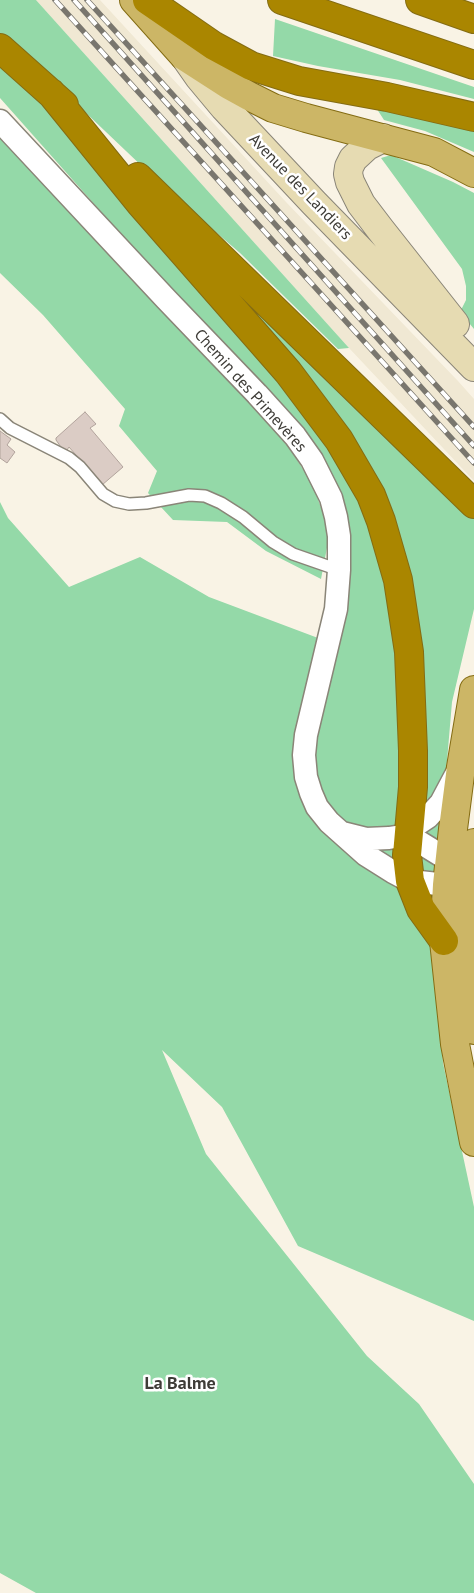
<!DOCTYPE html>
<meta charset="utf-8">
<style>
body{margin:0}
canvas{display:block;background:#f9f3e5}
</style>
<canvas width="474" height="1593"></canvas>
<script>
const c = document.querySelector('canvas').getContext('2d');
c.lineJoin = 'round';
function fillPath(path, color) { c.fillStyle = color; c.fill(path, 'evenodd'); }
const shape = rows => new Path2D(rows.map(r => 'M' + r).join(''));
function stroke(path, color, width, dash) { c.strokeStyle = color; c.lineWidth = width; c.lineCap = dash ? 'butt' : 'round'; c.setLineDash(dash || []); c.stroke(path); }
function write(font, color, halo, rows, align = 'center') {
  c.font = font + ' "PT Sans",sans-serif'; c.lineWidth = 5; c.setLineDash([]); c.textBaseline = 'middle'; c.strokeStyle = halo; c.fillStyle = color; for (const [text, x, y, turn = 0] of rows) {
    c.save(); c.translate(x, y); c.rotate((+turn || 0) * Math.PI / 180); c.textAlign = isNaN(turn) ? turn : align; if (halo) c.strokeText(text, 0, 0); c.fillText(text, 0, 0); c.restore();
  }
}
fillPath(shape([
 [36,0,100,0,286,202,458,381,474,399,474,481,349,348]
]), '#f0e8d3');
fillPath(shape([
 [0,0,36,0,349,348,338,349,240,253,167,190,44,73,0,37],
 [275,19,474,87,474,99,400,80,318,66,273,56],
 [0,62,474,517,474,609,452,702,438,867,436,942,443,1063,474,1207,474,1321,298,1246,222,1107,162,1050,206,1154,367,1356,419,1404,474,1484,474,1593,36,1593,0,1573,0,502,8,518,69,587,140,557,209,597,334,644,338,500,190,312,0,98],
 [375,106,474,129,474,152,425,131,384,120],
 [0,137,275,426,312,483,330,532,321,579,266,551,227,522,173,520,148,493,157,471,119,426,125,409,43,315,0,273],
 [391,155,453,182,474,193,474,329,460,312,466,300,466,286,462,269,381,158]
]), '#94d9a8');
const building = shape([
 [85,412,96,424,90,428,123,467,102,485,69,447,67,450,63,450,56,440,56,438,85,412],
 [0,431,11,439,7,445,15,452,7,463,0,458,0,431]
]);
fillPath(building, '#dbccc5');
stroke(building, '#b1a39c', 1);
const lane = shape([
 [0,419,10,428,69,458,80,467,103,494,115,501,129,504,146,503,189,495,205,496,221,503,243,517,273,542,293,554,339,570]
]);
const street = shape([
 [0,121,166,299,257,394,295,436,312,460,331,498,336,517,339,536,339,570,336,609,306,735,304,755,306,777,311,793,317,807,329,822,366,855,393,872,410,881,447,885,464,881],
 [342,833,366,839,389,838,408,835,416,825,428,817,441,803,458,771],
 [408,835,442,856,459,873]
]);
const secondary = shape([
 [185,57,199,77,224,107,314,203,474,367],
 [383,138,367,146,353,159,349,167,348,174,350,182,361,204,380,229,455,324]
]);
const primary = shape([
 [134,0,184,56,229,85,249,96,273,108,306,118,434,152,474,173],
 [474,690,461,767,453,829,447,885,444,941,455,1044,474,1142],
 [474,843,467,881,466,904,467,955,474,1030]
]);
const highway = shape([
 [147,0,214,46,251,66,299,81,387,97,474,117],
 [282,0,474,65],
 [420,0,474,19],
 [0,48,64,105],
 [51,93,140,203,288,372,339,440,371,495,381,521,398,580,409,652,413,751,413,787,407,855,410,881,421,909,444,941],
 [138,177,474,504]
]);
stroke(lane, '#8a8578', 14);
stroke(street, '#8a8578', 25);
stroke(secondary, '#8a8578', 30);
stroke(primary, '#846c13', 30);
stroke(highway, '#846c13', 30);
stroke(lane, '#fff', 11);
stroke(street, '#fff', 22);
stroke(secondary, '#e6dbb2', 28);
stroke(primary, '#ccb666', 28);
stroke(highway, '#aa8600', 28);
const rail = shape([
 [55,0,474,463],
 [74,0,474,446],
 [87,0,474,427]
]);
stroke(rail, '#79766e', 5.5);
stroke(rail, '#fff', 4, [11]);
write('16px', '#3e3c37', '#fff', [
 ["Avenue des Landiers",300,187,46],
 ["Chemin des Primevères",250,391,48]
]);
write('bold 18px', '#3e3c37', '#fff', [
 ["La Balme",180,1384]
]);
</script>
